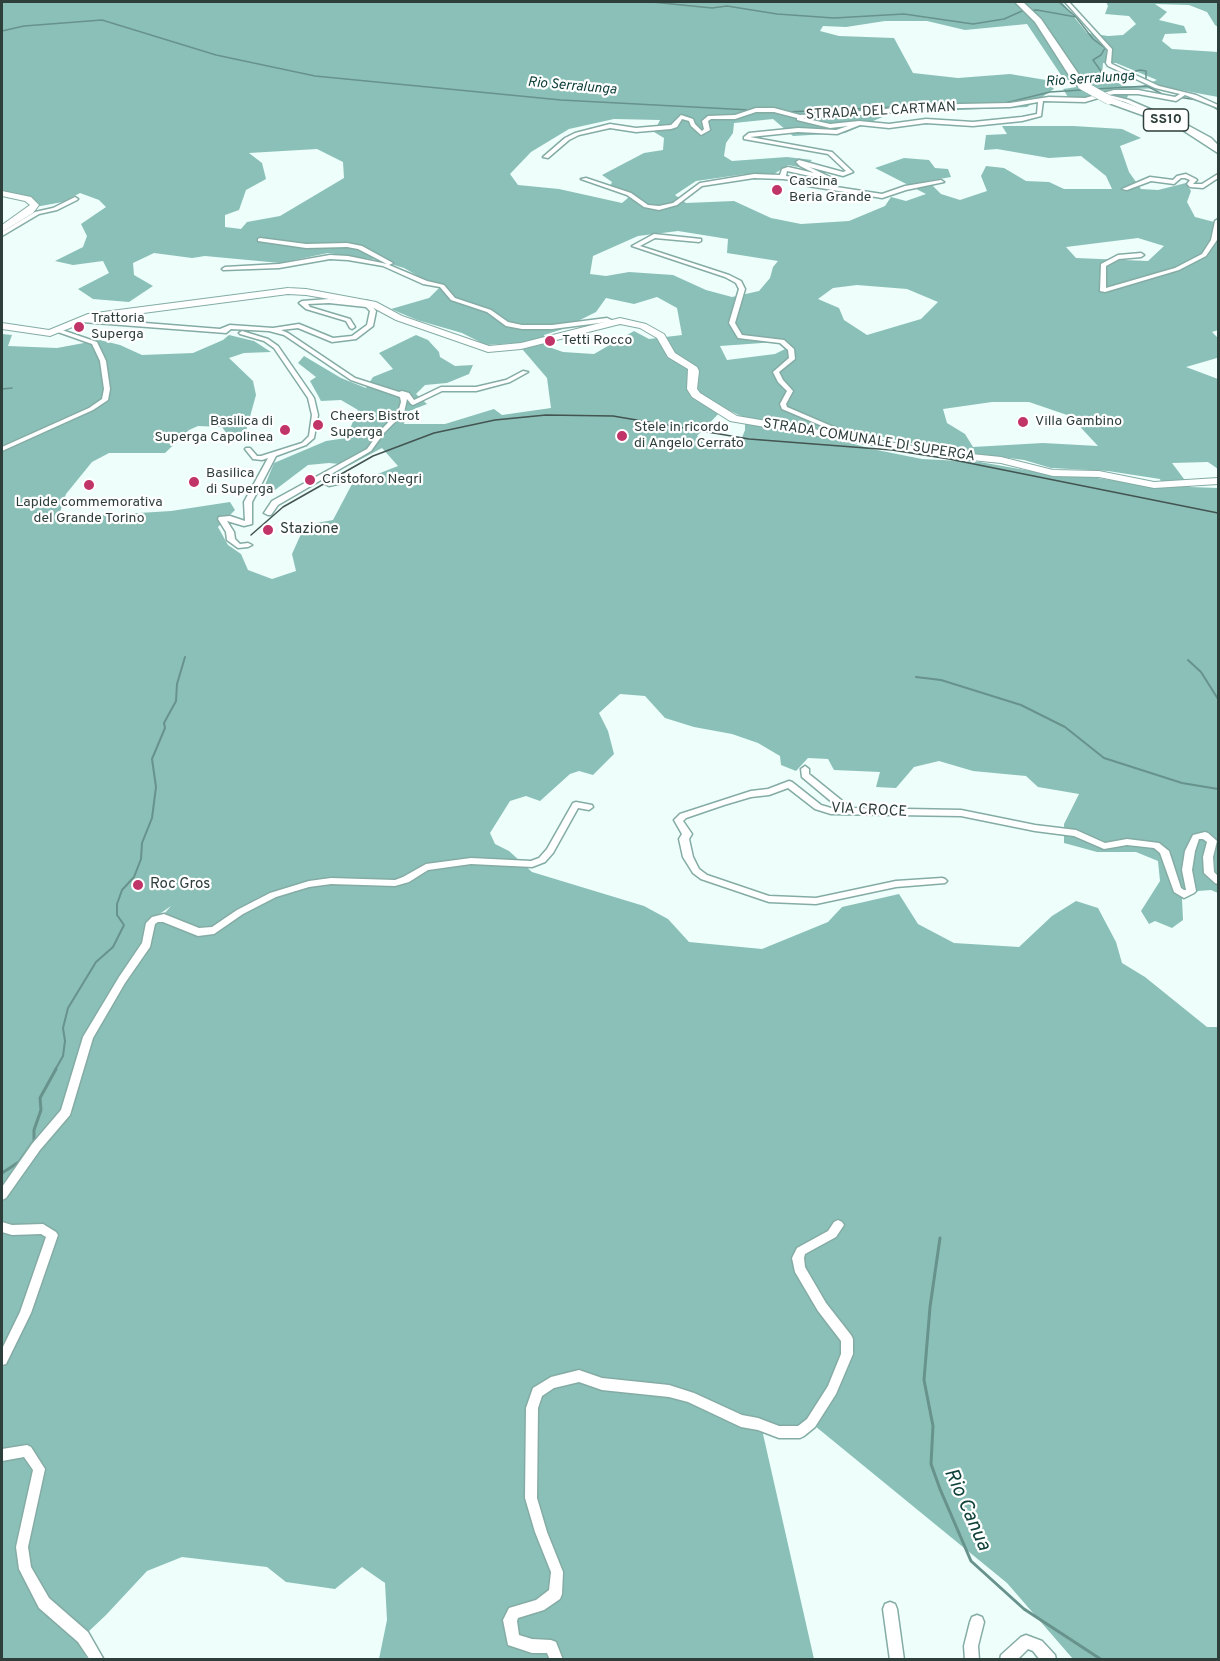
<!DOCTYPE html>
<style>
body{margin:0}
#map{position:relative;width:1220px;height:1661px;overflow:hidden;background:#edfefb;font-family:Overpass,sans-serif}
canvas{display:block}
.frame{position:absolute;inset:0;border:3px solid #2d3e3b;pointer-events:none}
</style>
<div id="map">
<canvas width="1220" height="1661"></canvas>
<div class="frame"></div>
</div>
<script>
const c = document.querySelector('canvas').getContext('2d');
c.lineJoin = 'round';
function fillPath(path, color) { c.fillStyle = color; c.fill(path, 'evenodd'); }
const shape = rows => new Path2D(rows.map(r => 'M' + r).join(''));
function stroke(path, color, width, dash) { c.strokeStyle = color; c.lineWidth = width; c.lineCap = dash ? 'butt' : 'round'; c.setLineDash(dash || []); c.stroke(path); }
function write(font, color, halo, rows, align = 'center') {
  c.font = font + ' Overpass,sans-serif'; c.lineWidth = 4.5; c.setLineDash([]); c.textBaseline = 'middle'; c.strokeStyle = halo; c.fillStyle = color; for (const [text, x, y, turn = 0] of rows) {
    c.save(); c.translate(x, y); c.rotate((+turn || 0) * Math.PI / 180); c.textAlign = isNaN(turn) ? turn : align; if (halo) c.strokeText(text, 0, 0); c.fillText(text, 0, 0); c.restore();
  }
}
fillPath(shape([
 [2,2,1062,2,1087,33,1108,36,1123,35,1136,24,1129,16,1105,14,1108,6,1106,2,1218,2,1218,27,1215,25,1207,12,1189,5,1155,4,1167,12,1159,20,1184,26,1187,33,1165,34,1162,41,1172,49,1218,52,1218,97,1170,88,1131,89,1127,98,1068,97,1063,89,1077,87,1061,75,1027,24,965,30,927,21,885,21,846,27,823,26,820,31,839,36,894,38,913,73,958,78,1010,74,1046,80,1054,89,1027,107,892,113,845,133,793,136,773,119,734,123,733,133,726,143,724,156,732,161,787,157,812,160,803,168,788,165,774,174,746,174,696,181,675,195,686,203,734,201,771,218,801,224,849,221,885,206,891,197,906,201,926,194,875,168,904,158,929,160,935,168,948,169,951,177,928,181,941,194,960,200,987,191,981,176,986,166,1004,168,1026,181,1049,182,1064,189,1112,189,1106,176,1081,156,1049,158,997,149,984,150,986,135,1007,134,1002,126,1073,126,1122,129,1141,138,1120,146,1129,172,1141,189,1158,190,1186,183,1191,191,1187,202,1195,217,1218,223,1218,330,1212,332,1218,338,1217,358,1186,367,1218,379,1218,469,1208,462,1172,463,1190,487,1218,488,1218,893,1211,890,1198,891,1182,899,1183,920,1172,928,1155,921,1149,924,1141,911,1160,881,1158,861,1136,852,1097,852,1064,843,1064,824,1079,794,1038,787,1026,776,973,771,939,761,914,767,896,788,876,787,880,772,834,770,828,759,808,758,796,771,781,765,780,756,758,743,732,734,694,727,665,718,645,696,620,694,599,713,608,731,614,754,593,775,579,771,570,774,540,801,526,796,510,801,490,833,495,844,509,851,532,872,644,906,668,919,689,942,762,949,828,922,842,907,899,894,918,924,954,943,1019,947,1052,916,1076,901,1098,908,1116,942,1122,963,1145,977,1207,1027,1218,1027,1218,1659,1073,1659,1007,1583,815,1426,786,1425,763,1434,814,1659,379,1659,387,1620,385,1583,362,1567,335,1589,286,1582,267,1567,182,1557,147,1571,106,1615,87,1633,49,1599,30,1567,27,1546,44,1467,30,1447,2,1451,2,1369,29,1313,57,1233,45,1225,14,1227,2,1223,2,1201,40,1148,70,1113,92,1037,151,944,155,924,171,906,148,922,144,943,84,1036,62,1111,33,1145,2,1189,2,334,12,335,8,346,57,348,100,340,120,345,142,355,193,353,223,340,229,335,254,341,271,352,244,353,229,358,253,381,256,395,246,431,227,434,222,427,198,426,189,430,165,453,109,453,92,462,66,494,58,518,171,511,230,502,235,510,218,527,228,545,241,554,248,570,272,579,296,571,292,554,305,525,333,520,352,484,398,466,382,448,350,465,329,463,308,465,271,493,263,490,274,463,326,441,346,438,358,410,341,400,321,401,310,381,316,377,298,363,304,356,341,378,366,388,373,377,393,369,379,353,416,335,428,340,439,352,440,357,455,366,473,365,469,374,447,383,425,385,416,394,427,404,407,412,404,424,445,424,494,409,502,415,551,408,547,378,517,343,486,345,462,333,417,320,391,309,429,298,439,288,404,268,377,260,328,253,280,263,205,256,192,258,154,253,133,263,134,275,153,286,129,302,93,299,78,289,109,273,103,261,73,265,55,261,83,247,87,236,81,224,106,207,99,200,80,193,63,202,35,207,29,199,2,194],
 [1103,63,1116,63,1157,80,1142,86,1124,86,1102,75],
 [614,119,660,120,654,132,664,138,663,150,644,153,602,175,612,182,609,189,629,197,622,203,559,189,518,185,510,174,531,152,569,129],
 [317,149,343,162,344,178,280,216,247,222,241,229,225,227,225,215,239,210,246,190,266,179,262,163,249,153],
 [678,231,728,239,727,253,778,261,773,267,770,278,759,291,732,297,706,290,673,275,629,272,606,276,590,274,593,256,638,236],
 [1138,238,1164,246,1148,261,1076,258,1066,247],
 [857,285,907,289,938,302,921,319,867,335,844,320,839,308,818,299,833,288],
 [657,297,677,308,682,335,649,339,634,331,594,354,563,352,546,346,544,335,560,330,596,312,606,298,634,304],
 [776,342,787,348,775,354,727,360,720,346],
 [992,402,1029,402,1070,416,1098,446,1043,443,973,447,965,434,947,423,943,409],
 [724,408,745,418,745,430,738,448,711,444,697,436],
 [859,432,938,449,1024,460,1051,468,1108,471,1160,479,1163,488,1091,477,1053,475,980,462,922,459,872,449,836,439],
 [2,1231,10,1234,41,1233,47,1237,21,1312,2,1351],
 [24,1456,34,1471,17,1547,20,1572,40,1607,79,1641,87,1659,2,1660,2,1460]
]), '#8bc0b8');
stroke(shape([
 [652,2,712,8,727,6,777,14,834,18,904,14,973,24,1004,19,1022,11,1037,10,1076,17],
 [1059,2,1076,17,1093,39,1105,48,1101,55,1093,60,1105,77,1115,81,1124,74,1140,70,1146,71,1146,79,1152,84],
 [2,31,24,26,102,20,216,55,315,76,561,100,750,110],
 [1147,86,1164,95,1198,100],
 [1096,89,1147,86],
 [1005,103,1050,92,1081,90],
 [1212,106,1218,110],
 [786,112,897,107],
 [2,389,12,388]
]), '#68928c', 1.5);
stroke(shape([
 [1188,660,1201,672,1218,699],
 [916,677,941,680,1021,705,1065,727,1104,758,1182,783,1218,789],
 [55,1070,63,1056,65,1041,63,1028,68,1008,96,962,113,947,124,925,117,915,117,904,122,890,134,877,141,859,142,843,152,818,156,787,152,759,165,728,164,723,176,701,177,684,185,657]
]), '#68928c', 2);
stroke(shape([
 [2,1173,19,1162,34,1141,34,1130,41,1110,40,1098,56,1069],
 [940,1238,930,1307,924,1380,933,1426,931,1464,940,1489,971,1561,1024,1609,1102,1660]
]), '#68928c', 3);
const street = shape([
 [1065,2,1069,2,1112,49,1111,63,1112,64,1159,86,1196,95,1218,105,1218,108,1185,95,1176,101,1138,94,1114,94,1109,95,1129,100,1159,113,1165,118,1160,119,1155,115,1125,102,1105,96,1085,102,1043,101,1041,116,1022,121,973,126,926,123,889,128,860,125,837,134,798,132,750,137,832,152,853,172,843,176,809,167,830,177,831,178,828,180,787,171,786,176,803,179,810,183,882,194,905,186,941,180,944,182,906,190,882,198,808,186,799,181,783,179,754,178,702,186,677,205,659,210,644,207,627,195,581,179,586,178,631,193,648,205,659,206,673,203,700,183,754,174,780,175,782,169,788,167,814,173,800,166,796,162,799,160,843,172,846,171,828,154,744,139,744,137,749,133,798,128,836,130,848,126,830,128,797,120,797,118,774,112,756,112,735,119,711,119,708,121,710,130,701,135,691,126,689,121,682,119,677,127,671,129,636,132,610,128,579,135,569,140,548,158,543,157,565,138,575,133,610,124,636,128,671,125,681,115,693,119,695,124,702,131,704,129,702,121,708,116,735,115,756,108,774,108,800,115,879,110,912,105,1010,103,1049,97,1085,98,1114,90,1138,90,1175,97,1180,94,1155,88,1108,66,1106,63,1108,50,1065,2],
 [1038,102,1037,114,1022,117,973,122,926,119,889,124,859,121,830,124,803,118,879,114,912,109,1010,107,1038,102],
 [1186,174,1196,179,1197,180,1193,184,1202,184,1218,174,1218,178,1203,188,1190,187,1187,184,1190,180,1185,178,1181,178,1174,184,1151,181,1127,190,1122,189,1150,177,1173,180,1177,176,1186,174],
 [75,197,78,199,77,200,57,210,39,214,2,236,2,232,35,212,53,208,75,197],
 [1218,219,1218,233,1217,240,1206,256,1179,270,1105,292,1100,291,1101,264,1118,255,1141,253,1144,255,1141,257,1119,259,1106,266,1106,288,1175,268,1202,254,1211,240,1215,221,1218,219],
 [654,234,701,239,701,241,699,242,655,238,640,246,729,275,741,281,745,289,735,323,742,335,784,340,794,349,795,359,779,372,783,380,793,391,786,404,787,407,857,437,857,439,853,439,782,409,780,404,787,391,778,382,773,372,789,358,788,350,780,343,738,338,729,323,739,289,736,283,725,277,632,246,654,234],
 [260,238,306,244,347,243,362,246,393,263,389,265,427,281,444,285,455,298,491,310,508,322,522,325,552,325,607,318,616,322,613,324,607,322,552,329,522,329,506,326,487,312,451,300,440,287,423,284,383,266,348,260,330,259,279,268,223,270,222,269,225,267,279,264,330,255,348,256,387,264,358,249,347,247,306,248,258,241,258,239,260,238],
 [329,299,363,303,364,301,368,301,376,311,373,326,356,339,332,342,298,328,281,330,288,333,355,378,399,392,402,391,409,393,414,400,441,387,476,387,506,380,523,371,528,372,510,382,476,391,442,391,413,405,411,404,407,399,404,413,384,433,371,451,278,505,271,515,268,515,264,513,272,501,367,449,380,431,398,412,401,402,400,397,351,380,284,335,269,331,231,329,226,333,82,322,79,320,82,318,220,329,230,325,273,328,299,324,333,338,352,336,367,325,370,311,366,307,329,303,308,304,310,307,350,319,355,327,352,329,350,328,346,321,306,309,299,303,302,301,329,299],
 [55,329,59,329,97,342,106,361,110,389,108,400,93,410,2,451,2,447,89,408,102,399,104,389,100,361,92,344,55,331,55,329],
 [242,331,268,339,278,346,314,398,318,415,314,438,306,445,276,456,252,502,252,524,244,526,227,521,234,532,235,539,240,544,248,543,252,545,248,547,238,548,227,540,226,532,218,519,219,517,230,516,245,521,244,502,268,458,262,460,253,459,245,449,246,448,250,448,257,456,261,456,302,443,309,436,312,415,308,398,274,348,264,341,240,334,239,333,242,331],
 [348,477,352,479,351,481,329,486,325,484,326,482,348,477],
 [805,766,809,769,809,774,851,808,961,810,1035,825,1076,830,1105,843,1127,839,1159,843,1169,851,1181,888,1184,890,1186,890,1182,870,1185,851,1193,835,1205,832,1208,833,1217,841,1213,857,1214,872,1218,876,1218,884,1215,883,1204,873,1203,857,1207,842,1203,839,1199,839,1195,851,1192,870,1196,891,1194,893,1184,898,1174,892,1160,853,1154,848,1127,845,1104,849,1074,836,1035,831,961,816,831,814,815,809,788,788,769,795,751,797,724,805,686,818,683,821,692,834,689,839,693,857,699,869,707,875,769,896,816,898,896,881,942,878,945,879,947,881,945,883,896,887,816,904,769,902,701,879,693,873,683,857,679,839,682,834,674,820,680,814,751,791,768,789,789,781,792,782,821,805,831,808,839,808,802,777,801,769,805,766],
 [576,802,592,805,593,807,589,810,578,808,553,853,545,862,532,867,471,864,428,870,409,882,395,886,331,884,309,887,276,897,243,914,214,934,198,936,163,922,158,922,155,924,150,947,125,983,93,1038,70,1115,40,1150,6,1198,2,1200,2,1187,32,1144,61,1110,83,1037,119,977,142,943,146,923,152,917,164,914,199,928,212,927,237,910,270,893,309,881,331,878,395,880,403,877,426,864,471,858,531,861,539,858,547,849,573,803,576,802],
 [838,1220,842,1222,844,1225,836,1237,805,1254,804,1258,805,1267,826,1303,851,1335,853,1339,853,1354,836,1394,815,1427,804,1436,800,1438,779,1438,758,1430,741,1427,688,1402,669,1397,602,1390,579,1382,554,1388,542,1396,538,1408,537,1498,547,1532,563,1572,562,1594,560,1599,544,1610,518,1618,517,1621,519,1635,532,1639,551,1640,556,1642,563,1660,550,1660,547,1653,532,1653,508,1645,503,1620,509,1608,536,1600,549,1590,551,1572,535,1532,525,1498,526,1408,533,1388,551,1377,579,1370,602,1378,669,1385,694,1393,742,1415,758,1418,779,1426,798,1426,807,1419,828,1386,841,1354,841,1341,818,1311,795,1272,792,1258,797,1248,828,1231,834,1222,838,1220],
 [2,1222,12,1225,43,1224,56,1232,58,1235,31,1313,6,1364,2,1365,2,1349,20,1312,46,1237,41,1234,12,1235,2,1232,2,1222],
 [27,1445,31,1447,45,1469,28,1547,31,1567,49,1598,88,1632,104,1660,90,1660,78,1642,39,1608,19,1569,16,1547,33,1470,24,1457,2,1461,2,1449,27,1445],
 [890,1602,895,1604,897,1609,904,1660,890,1660,883,1609,885,1604,890,1602],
 [977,1615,982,1617,984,1622,978,1646,979,1660,965,1660,964,1646,970,1622,972,1617,977,1615],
 [1026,1635,1042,1641,1055,1655,1056,1660,1040,1660,1033,1651,1028,1649,1017,1660,1000,1660,1001,1655,1021,1637,1026,1635]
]);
const secondary = shape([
 [2,191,31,197,39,205,33,213,2,232,2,225,30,205,25,201,2,196,2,191],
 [288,288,306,289,376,302,402,316,489,346,521,343,620,318,646,324,664,334,675,353,697,367,699,371,697,389,700,393,737,416,942,451,1001,457,1053,470,1099,471,1154,482,1218,478,1218,484,1154,488,1099,477,1053,476,1001,463,942,457,730,421,692,397,687,389,688,369,668,357,657,338,640,328,620,324,521,349,488,352,396,320,370,306,306,295,288,294,90,320,50,336,2,329,2,323,49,330,88,314,288,288]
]);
const primary = shape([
 [1015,2,1023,2,1041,19,1086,85,1085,87,1079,87,1072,80,1035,22,1015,2],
 [1106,98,1112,98,1187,125,1211,138,1218,145,1218,153,1181,129,1106,102,1106,98]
]);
stroke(street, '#84aca5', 3);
stroke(secondary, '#84aca5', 2);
stroke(primary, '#84aca5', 3);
fillPath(street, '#fff');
fillPath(secondary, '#fff');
fillPath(primary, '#fff');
stroke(shape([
 [251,535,283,507,373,456,434,433,495,420,546,415,613,416,749,439,892,450,949,459,1218,513]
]), '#435451', 1.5);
const primaryBridge = shape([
 [1082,85,1109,100]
]);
stroke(primaryBridge, '#84aca5', 10, []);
stroke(primaryBridge, '#fff', 9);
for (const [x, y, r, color] of [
 [777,190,6,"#c03467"],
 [79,327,6,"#c03467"],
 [550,341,6,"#c03467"],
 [1023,422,6,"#c03467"],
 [318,425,6,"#c03467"],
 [285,430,6,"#c03467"],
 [622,436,6,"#c03467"],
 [310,480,6,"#c03467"],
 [194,482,6,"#c03467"],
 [89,485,6,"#c03467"],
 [268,530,6,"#c03467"],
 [138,885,6,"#c03467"]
]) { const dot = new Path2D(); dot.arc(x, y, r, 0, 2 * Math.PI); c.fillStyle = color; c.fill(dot); stroke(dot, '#fff', 2); }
write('italic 14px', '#0f403a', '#fff', [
 ["Rio Serralunga",1090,80,-4],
 ["Rio Serralunga",572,87,5]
]);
write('14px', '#2d3e3b', '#fff', [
 ["STRADA DEL CARTMAN",881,112,-3],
 ["STRADA COMUNALE DI SUPERGA",869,441,9]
]);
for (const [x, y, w] of [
 [1166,120,45]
]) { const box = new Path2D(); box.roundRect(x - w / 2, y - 11, w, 22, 4.5); c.fillStyle = '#fff'; c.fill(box); stroke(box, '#2d3e3b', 1.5); }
write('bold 14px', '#2d3e3b', null, [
 ["SS10",1166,120]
]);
write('14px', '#2d3e3b', '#fff', [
 ["Cascina",789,182],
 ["Beria Grande",789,198],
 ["Trattoria",91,319],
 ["Superga",91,335],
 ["Tetti Rocco",562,341],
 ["Cheers Bistrot",330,417],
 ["Superga",330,433],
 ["Basilica di",273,422,"right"],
 ["Superga Capolinea",273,438,"right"],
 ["Villa Gambino",1035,422],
 ["Stele in ricordo",634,428],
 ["di Angelo Cerrato",634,444],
 ["Basilica",206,474],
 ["di Superga",206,490],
 ["Cristoforo Negri",322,480],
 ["Lapide commemorativa",89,503,"center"],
 ["del Grande Torino",89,519,"center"]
], 'left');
write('15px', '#2d3e3b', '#fff', [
 ["Stazione",280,530],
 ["Roc Gros",150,885]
], 'left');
write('15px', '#2d3e3b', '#fff', [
 ["VIA CROCE",869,811,3]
]);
write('italic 20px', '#0f403a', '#fff', [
 ["Rio Canua",966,1510,66]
]);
</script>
